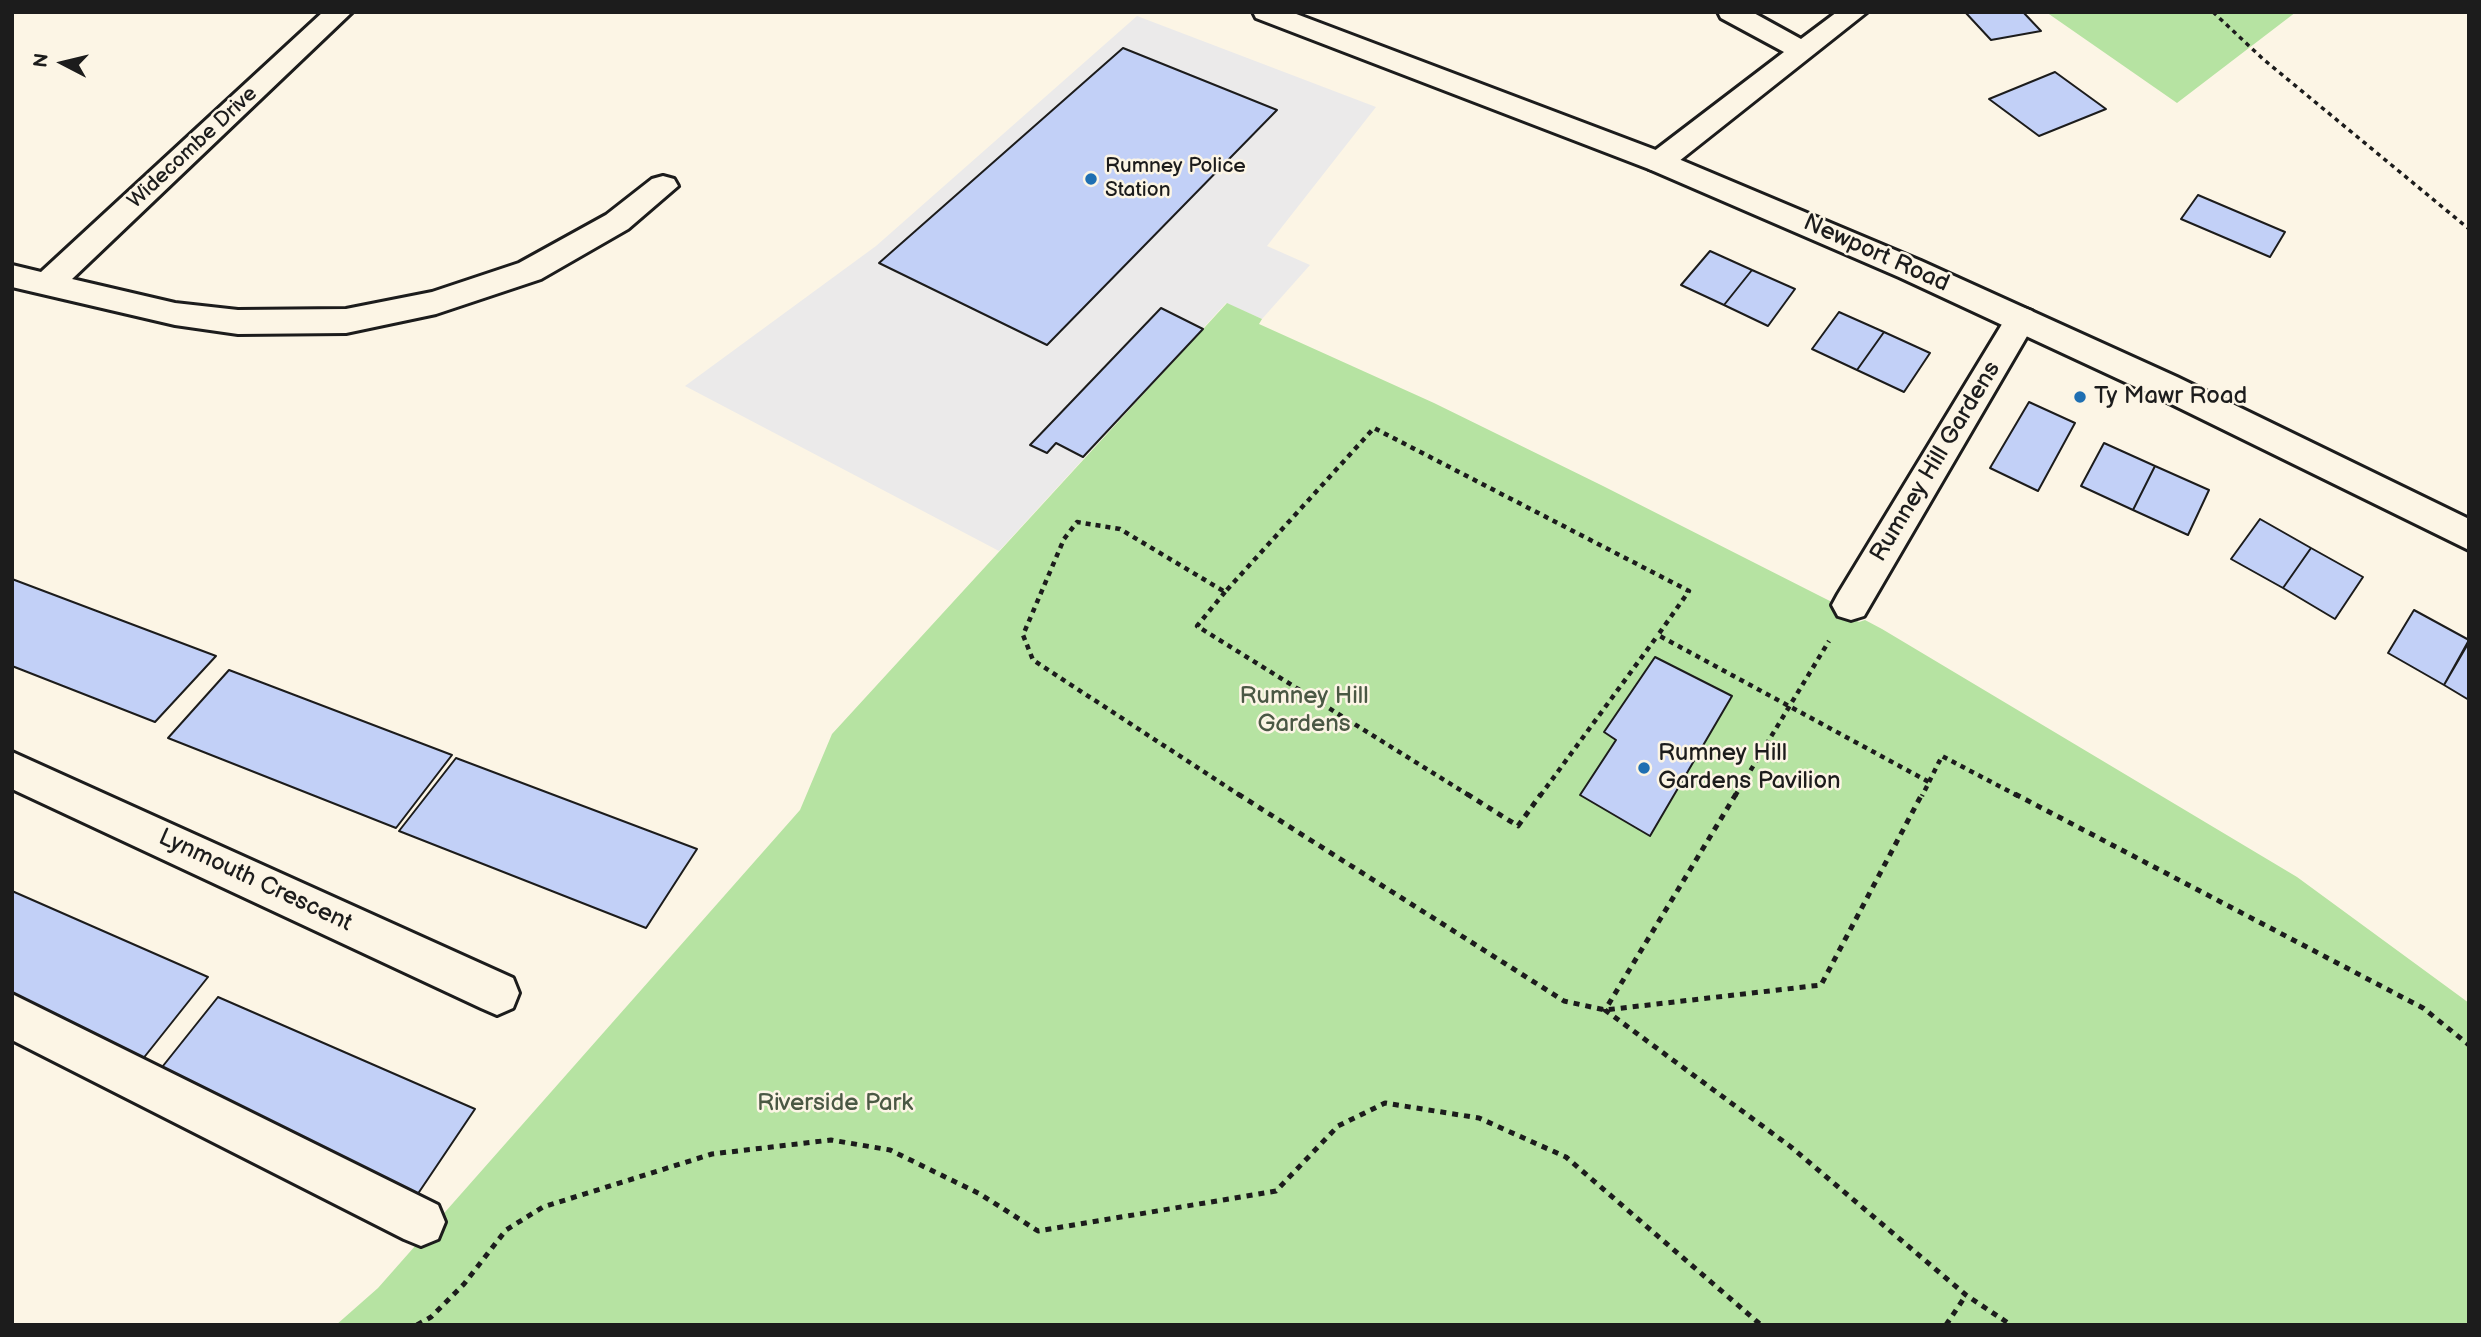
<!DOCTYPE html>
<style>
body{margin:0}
#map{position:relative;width:2481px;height:1337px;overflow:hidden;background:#fcf5e5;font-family:"Balsamiq Sans",sans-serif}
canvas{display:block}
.frame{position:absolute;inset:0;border:14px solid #1c1c1c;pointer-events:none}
.north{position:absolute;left:28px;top:28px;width:70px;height:70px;-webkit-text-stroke:5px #fcf5e5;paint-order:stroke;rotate:277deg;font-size:19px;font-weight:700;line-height:28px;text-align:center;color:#1c1c1c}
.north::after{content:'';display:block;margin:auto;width:24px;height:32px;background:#1c1c1c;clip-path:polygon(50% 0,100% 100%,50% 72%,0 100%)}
</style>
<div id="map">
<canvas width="2481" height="1337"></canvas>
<div class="frame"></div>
<div class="north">N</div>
</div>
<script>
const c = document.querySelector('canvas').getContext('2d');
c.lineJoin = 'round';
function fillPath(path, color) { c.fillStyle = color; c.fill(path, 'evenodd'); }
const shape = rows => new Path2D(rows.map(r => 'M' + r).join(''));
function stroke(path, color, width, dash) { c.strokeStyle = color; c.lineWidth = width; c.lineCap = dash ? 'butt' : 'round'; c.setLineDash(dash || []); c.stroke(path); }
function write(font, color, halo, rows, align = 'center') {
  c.font = font + ' "Balsamiq Sans",sans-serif'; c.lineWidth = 5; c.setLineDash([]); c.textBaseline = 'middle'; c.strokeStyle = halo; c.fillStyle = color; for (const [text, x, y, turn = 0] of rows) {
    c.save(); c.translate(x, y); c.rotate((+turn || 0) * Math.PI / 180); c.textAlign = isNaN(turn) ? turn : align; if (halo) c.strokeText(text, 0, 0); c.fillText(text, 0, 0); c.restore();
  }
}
fillPath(shape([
 [1137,16,1376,107,1267,246,1310,265,1262,319,1226,303,999,551,685,386,876,246]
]), '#ebeaea');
fillPath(shape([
 [2046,12,2296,12,2177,103],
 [1227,303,1262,319,1259,324,1434,403,1603,486,1818,595,1830,601,1832,607,1859,622,1865,620,1882,629,2297,877,2469,1003,2469,1325,336,1325,378,1288,800,810,832,734]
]), '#b6e3a2');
const building = shape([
 [1965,12,2023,12,2041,31,1991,40,1965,12],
 [1123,48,1277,110,1047,345,879,263,1123,48],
 [2055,72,2106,109,2039,136,1989,99,2055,72],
 [2198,195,2285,232,2270,257,2181,219,2198,195],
 [1710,251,1752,270,1724,305,1681,285,1710,251],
 [1752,270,1795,289,1768,326,1724,305,1752,270],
 [1161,308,1203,329,1083,457,1056,443,1047,453,1030,445,1161,308],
 [1839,312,1884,332,1857,370,1812,349,1839,312],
 [1884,332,1930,353,1904,392,1857,370,1884,332],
 [2029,402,2075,423,2038,491,1990,468,2029,402],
 [2104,443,2155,466,2133,510,2081,486,2104,443],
 [2155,466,2209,490,2188,535,2133,510,2155,466],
 [2260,519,2311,548,2283,588,2231,559,2260,519],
 [2311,548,2363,577,2335,619,2283,588,2311,548],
 [12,579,216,656,155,722,12,666,12,579],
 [2414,610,2469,640,2444,685,2388,653,2414,610],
 [2469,642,2469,700,2444,685,2469,642],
 [1655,657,1732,696,1650,836,1580,795,1616,740,1604,732,1655,657],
 [229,670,452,755,396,828,168,738,229,670],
 [456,758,697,849,646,928,399,831,456,758],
 [12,891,208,977,138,1065,12,1008,12,891],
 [218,997,475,1109,409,1207,147,1086,218,997]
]);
fillPath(building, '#c2d0f7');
stroke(building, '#1c1c1c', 2);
const minor = shape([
 [323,12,352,12,72,279,175,303,238,310,346,309,432,292,519,263,606,215,652,179,663,176,674,179,678,186,628,229,541,279,436,314,346,333,238,334,175,325,12,287,12,265,41,272,323,12],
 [1718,12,1752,12,1801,39,1837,12,1867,12,1669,169,1659,172,1649,169,1644,162,1649,155,1784,52,1721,18,1718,12],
 [2021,307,2032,311,2037,319,1864,616,1851,620,1838,616,1832,605,1838,594,2010,311,2021,307],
 [12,752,513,978,519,993,513,1008,497,1015,481,1008,12,789,12,752],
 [12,994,438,1205,445,1222,438,1239,421,1246,404,1239,12,1040,12,994]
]);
const major = shape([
 [1253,12,1291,12,1669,155,1921,261,2177,377,2469,519,2469,550,2153,395,1899,277,1649,169,1256,18,1253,12]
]);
stroke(minor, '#1c1c1c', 6);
stroke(major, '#1c1c1c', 6);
stroke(shape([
 [2213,12,2263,59,2469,229]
]), '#1c1c1c', 3.5, [4.5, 4.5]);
stroke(shape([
 [1225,592,1197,626,1470,796],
 [1929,782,1942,756,2018,796],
 [1241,796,1033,660,1023,635,1064,539,1077,522,1120,529,1225,592,1374,428,1689,591,1658,635,1929,782,1922,796],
 [1540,796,1658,635],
 [1735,796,1829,641]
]), '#1c1c1c', 4.5, [5, 5]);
stroke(shape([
 [1238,794,1564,1001,1605,1010,1821,985,1922,794],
 [1467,794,1518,826,1541,794],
 [1736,794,1605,1010,1791,1147,1966,1295,2011,1325],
 [2015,794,2423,1008,2469,1045],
 [417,1325,431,1317,464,1284,506,1230,543,1207,712,1154,831,1140,890,1150,980,1194,1038,1231,1276,1191,1338,1126,1385,1103,1479,1118,1566,1157,1761,1325],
 [1946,1325,1966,1295]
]), '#1c1c1c', 5, [6, 6]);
fillPath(minor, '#fcf5e5');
fillPath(major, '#fcf5e5');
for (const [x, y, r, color] of [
 [1091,179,7,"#1f6fb2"],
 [2080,397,7,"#1f6fb2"],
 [1644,768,7,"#1f6fb2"]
]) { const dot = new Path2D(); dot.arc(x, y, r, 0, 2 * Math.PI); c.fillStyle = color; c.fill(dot); stroke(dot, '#fcf5e5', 2.5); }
write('21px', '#1c1c1c', '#fcf5e5', [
 ["Widecombe Drive",193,148,-43]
]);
write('21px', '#1c1c1c', '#fcf5e5', [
 ["Rumney Police",1105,167],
 ["Station",1105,191]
], 'left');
write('24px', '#1c1c1c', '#fcf5e5', [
 ["Newport Road",1876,254,24],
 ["Rumney Hill Gardens",1936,462,-59],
 ["Lynmouth Crescent",255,881,25]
]);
write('24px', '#1c1c1c', '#fcf5e5', [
 ["Ty Mawr Road",2094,397],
 ["Rumney Hill",1658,754],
 ["Gardens Pavilion",1658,782]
], 'left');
write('24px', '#4a5844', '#fcf5e5', [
 ["Rumney Hill",1304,697],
 ["Gardens",1304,725],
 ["Riverside Park",835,1104]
]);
</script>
